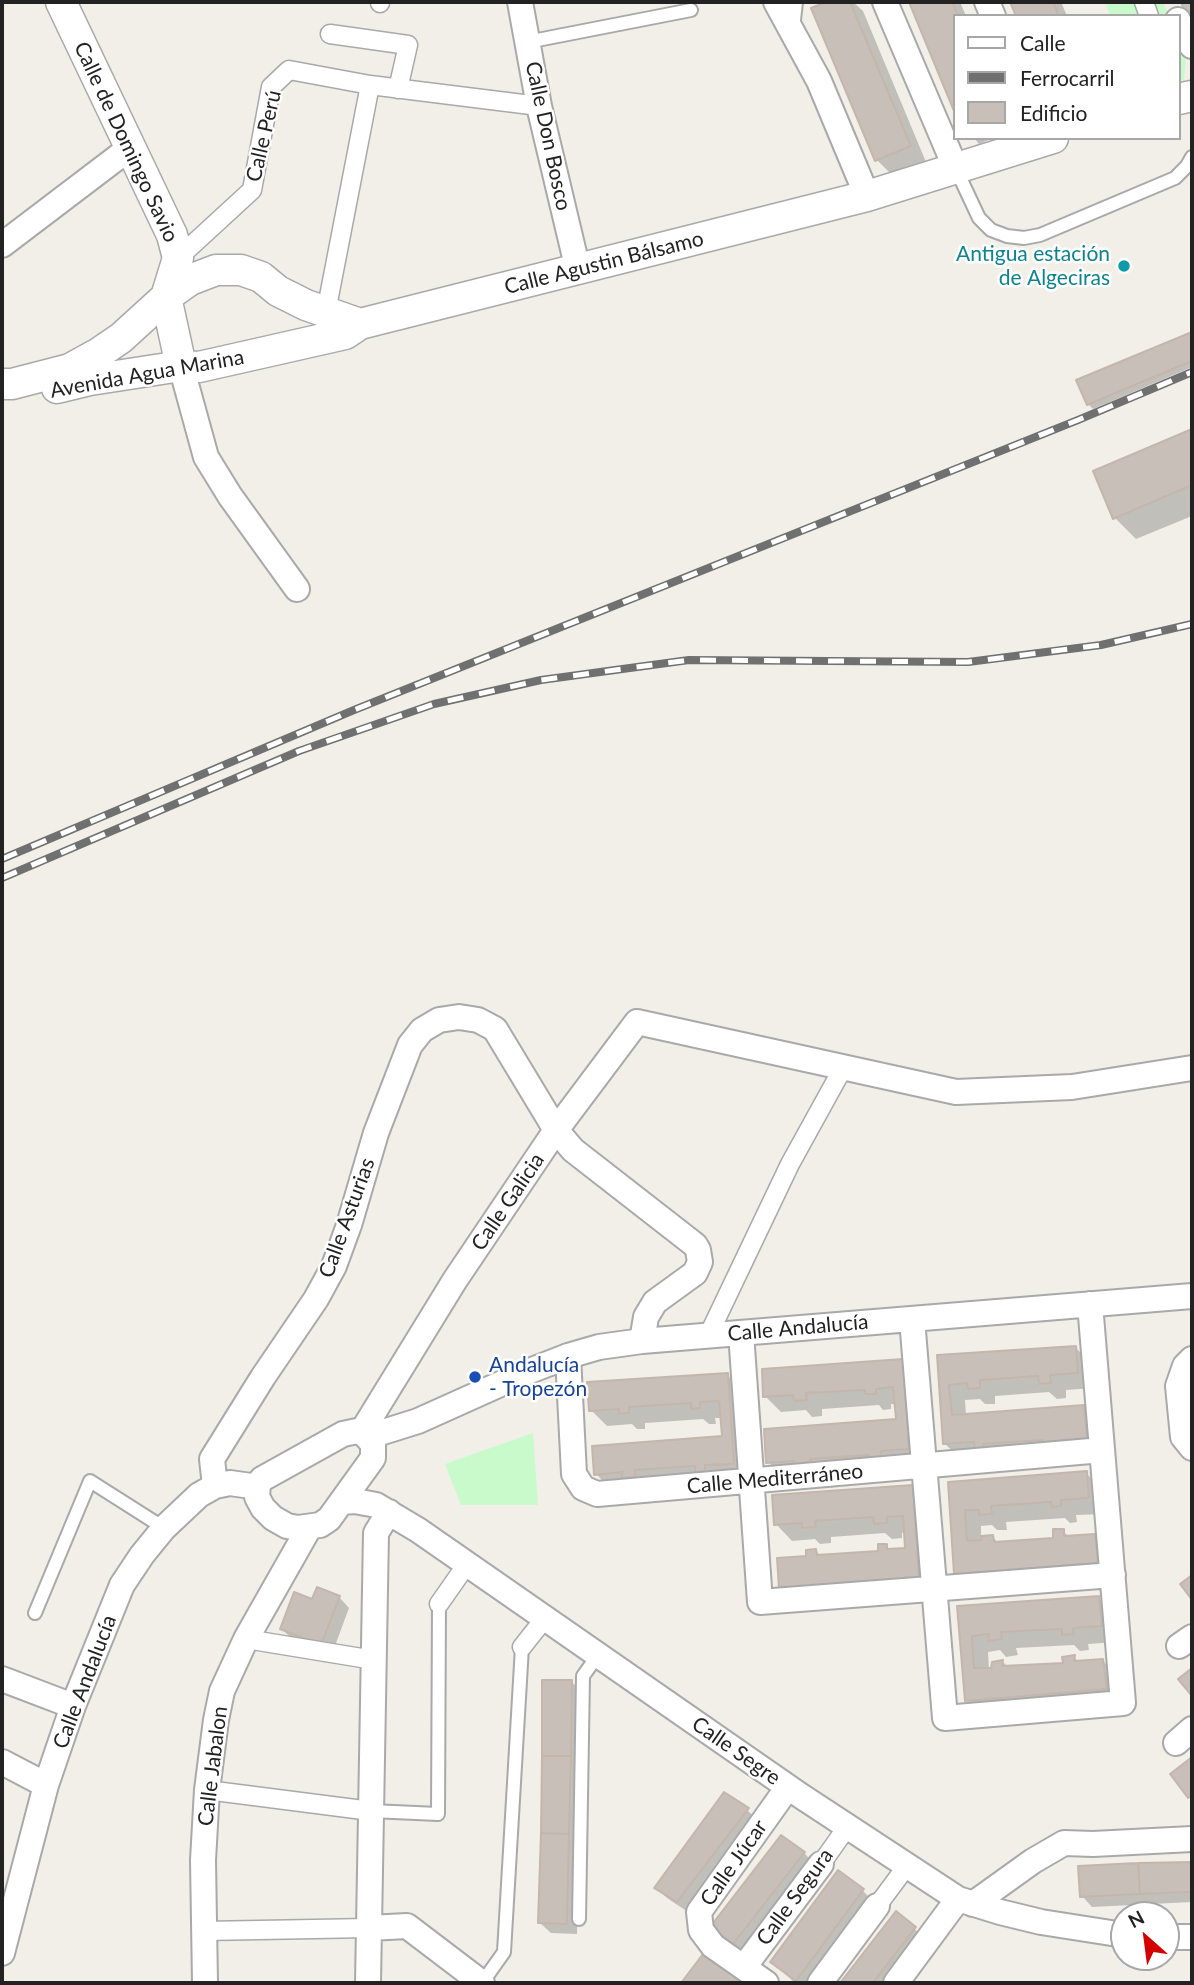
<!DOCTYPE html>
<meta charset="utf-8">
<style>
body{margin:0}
#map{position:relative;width:1194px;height:1985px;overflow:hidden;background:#f2efe9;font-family:Lato,sans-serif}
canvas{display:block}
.frame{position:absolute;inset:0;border:4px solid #222;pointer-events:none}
.legend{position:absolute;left:953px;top:14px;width:228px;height:126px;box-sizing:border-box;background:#fff;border:2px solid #a7a7a7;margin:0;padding:9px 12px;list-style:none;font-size:21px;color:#222}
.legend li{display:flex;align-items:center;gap:14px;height:35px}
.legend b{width:35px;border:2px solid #a7a7a7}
.north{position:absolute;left:1110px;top:1901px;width:70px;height:70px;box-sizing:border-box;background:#fff;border:2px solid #a7a7a7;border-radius:50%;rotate:332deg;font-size:19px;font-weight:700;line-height:28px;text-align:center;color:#222}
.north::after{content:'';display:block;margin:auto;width:24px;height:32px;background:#d40000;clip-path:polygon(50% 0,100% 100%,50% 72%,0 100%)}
</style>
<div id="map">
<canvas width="1194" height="1985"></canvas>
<div class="frame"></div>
<ul class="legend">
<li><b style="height:9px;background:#fff"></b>Calle</li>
<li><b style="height:9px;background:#707070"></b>Ferrocarril</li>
<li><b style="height:19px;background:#c7bfb8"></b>Edificio</li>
</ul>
<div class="north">N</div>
</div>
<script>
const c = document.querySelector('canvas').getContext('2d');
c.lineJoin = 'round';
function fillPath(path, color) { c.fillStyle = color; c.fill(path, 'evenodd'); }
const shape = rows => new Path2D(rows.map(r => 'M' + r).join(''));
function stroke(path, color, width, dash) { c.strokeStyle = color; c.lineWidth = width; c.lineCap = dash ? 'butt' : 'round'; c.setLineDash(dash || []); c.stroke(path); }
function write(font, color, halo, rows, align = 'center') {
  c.font = font + ' Lato,sans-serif'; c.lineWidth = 5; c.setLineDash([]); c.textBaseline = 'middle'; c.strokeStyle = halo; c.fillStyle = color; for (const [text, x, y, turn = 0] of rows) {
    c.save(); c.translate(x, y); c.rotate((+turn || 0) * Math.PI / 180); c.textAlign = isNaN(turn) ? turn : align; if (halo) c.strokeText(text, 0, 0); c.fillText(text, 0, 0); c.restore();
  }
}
fillPath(shape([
 [1105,2,1163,2,1169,16,1110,16],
 [1178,38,1186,56,1183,90,1178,90],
 [533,1433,538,1505,461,1505,445,1464]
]), '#c8facc');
fillPath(shape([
 [830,2,853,2,863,11,926,162,893,176,877,160,813,9],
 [911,2,960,2,966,16,954,16,954,106],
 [1012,2,1061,2,1067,16,1018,16],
 [974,138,993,138,979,144],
 [1192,334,1192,367,1093,409,1088,404,1079,381],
 [1192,431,1192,516,1136,539,1115,518,1095,472],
 [1076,1348,1092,1364,1094,1388,1066,1390,1066,1398,1057,1399,1049,1392,995,1396,995,1404,985,1404,980,1399,965,1400,966,1416,1084,1407,1100,1423,1102,1454,961,1459,944,1443,939,1356],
 [903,1361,919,1377,925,1465,784,1478,768,1462,898,1421,896,1404,891,1404,891,1409,883,1410,879,1405,822,1409,822,1416,812,1417,806,1410,781,1412,765,1396],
 [727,1375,743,1391,749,1479,612,1490,596,1474,723,1438,722,1418,715,1418,716,1424,709,1424,703,1419,645,1423,645,1429,637,1429,632,1424,607,1426,591,1410],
 [1086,1473,1102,1490,1104,1514,1076,1515,1077,1522,1070,1523,1065,1518,1006,1522,1007,1530,997,1530,992,1525,981,1526,981,1538,993,1537,999,1544,1055,1540,1063,1531,1070,1538,1095,1536,1111,1552,1113,1579,972,1589,955,1573,949,1484],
 [912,1487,929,1503,934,1593,797,1603,781,1587,816,1551,822,1557,880,1553,886,1546,891,1551,907,1549,906,1532,902,1533,902,1538,892,1539,885,1533,831,1537,831,1543,820,1544,815,1539,792,1541,776,1524],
 [339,1597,349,1608,332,1654,292,1639,282,1629,313,1601],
 [1098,1598,1115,1614,1117,1642,1088,1644,1089,1650,1080,1651,1074,1645,1016,1648,1018,1655,1006,1657,1000,1650,988,1652,989,1670,993,1670,994,1663,1003,1662,1008,1667,1065,1665,1074,1657,1080,1663,1103,1661,1119,1678,1123,1705,983,1716,967,1700,959,1608],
 [572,1682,582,1693,577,1934,551,1933,540,1923],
 [747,1810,758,1820,688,1912,667,1898,656,1888],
 [781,1838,804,1853,820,1869,750,1959,729,1943,713,1927],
 [1192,1863,1192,1902,1092,1907,1082,1896,1080,1868],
 [863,1891,879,1907,822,1983,795,1983,772,1962],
 [897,1914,926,1939,892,1983,842,1983]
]), '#0003');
const building = shape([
 [826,2,850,2,911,146,875,161,811,8,826,2],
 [909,2,952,2,958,16,954,16,954,111,909,2],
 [1010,2,1053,2,1059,16,1016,16,1010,2],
 [1181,2,1192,2,1192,29,1181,2],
 [1192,332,1192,361,1087,405,1076,380,1192,332],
 [1192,429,1192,485,1113,519,1093,471,1192,429],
 [1076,1346,1078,1373,1050,1375,1051,1383,1039,1384,1038,1376,980,1380,980,1388,968,1389,967,1383,949,1385,952,1415,1084,1405,1087,1439,1059,1441,1059,1446,1044,1447,1043,1440,983,1444,984,1449,975,1450,974,1442,943,1444,937,1355,1076,1346],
 [903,1359,909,1449,881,1451,882,1459,870,1459,869,1455,810,1459,810,1466,795,1467,794,1461,766,1463,764,1429,896,1419,893,1387,876,1389,876,1394,865,1394,865,1390,806,1393,807,1400,794,1401,793,1395,763,1397,762,1369,903,1359],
 [728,1373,734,1464,705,1465,705,1471,695,1472,695,1466,635,1470,635,1477,621,1478,623,1472,594,1475,592,1446,722,1436,719,1401,700,1402,700,1408,691,1409,691,1403,629,1407,629,1413,619,1414,619,1409,589,1411,587,1382,728,1373],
 [1087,1471,1089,1498,1061,1500,1061,1506,1052,1507,1051,1502,991,1506,992,1514,979,1515,979,1510,965,1510,967,1541,982,1540,981,1536,993,1535,994,1542,1053,1538,1053,1529,1064,1529,1064,1536,1095,1534,1098,1563,954,1574,948,1482,1087,1471],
 [913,1485,919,1578,779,1588,777,1558,806,1556,806,1550,816,1549,817,1555,878,1551,878,1544,887,1544,887,1549,905,1548,903,1516,887,1517,887,1523,874,1524,873,1517,815,1521,816,1527,802,1528,802,1523,774,1525,772,1495,913,1485],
 [1192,1575,1192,1600,1180,1584,1192,1575],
 [317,1587,340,1596,321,1645,280,1629,294,1592,312,1599,317,1587],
 [1099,1596,1102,1626,1073,1628,1074,1634,1062,1635,1062,1629,1001,1632,1002,1639,988,1641,989,1634,972,1636,974,1668,991,1668,992,1662,1003,1660,1002,1666,1063,1663,1062,1657,1075,1655,1074,1661,1103,1659,1107,1689,965,1701,957,1606,1099,1596],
 [1192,1668,1192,1696,1178,1679,1192,1668],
 [542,1680,572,1680,571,1756,542,1756,542,1680],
 [542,1756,571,1756,569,1834,541,1833,542,1756],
 [1192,1757,1192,1795,1188,1798,1170,1774,1192,1757],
 [724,1792,749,1808,677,1902,654,1888,724,1792],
 [541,1833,569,1834,567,1924,538,1923,541,1833],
 [781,1835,805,1852,733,1944,710,1927,781,1835],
 [1192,1862,1192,1892,1140,1894,1138,1863,1192,1862],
 [1138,1863,1140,1894,1080,1897,1078,1866,1138,1863],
 [838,1870,864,1889,796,1981,770,1962,838,1870],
 [896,1911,916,1927,873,1983,840,1983,896,1911],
 [703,1954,743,1983,681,1983,703,1954]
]);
fillPath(building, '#c7bfb8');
stroke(building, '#c4b6ab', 2);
const service = shape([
 [793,29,796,2],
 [527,42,691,10],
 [956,169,979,218,991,230,1007,236,1024,238,1040,235,1175,178,1187,166,1192,157],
 [35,1613,90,1481,164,1528],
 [371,1811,438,1814,439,1604],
 [579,1919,583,1676,598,1655],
 [482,1983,504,1952,522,1647]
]);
const pedestrian = shape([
 [1144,2,1149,16],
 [380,3,380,2],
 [330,34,408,45,398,89],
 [178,258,252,190,271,87,289,70,370,85],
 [326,312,370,85,539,106],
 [708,1336,790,1164,843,1068],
 [439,1604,467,1564],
 [246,1639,374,1660],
 [522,1647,545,1618],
 [207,1790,371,1811],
 [821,1864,847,1827],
 [877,1906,906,1867],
 [204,1931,369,1928]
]);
const minor = shape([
 [520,2,539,106,578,270],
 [776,2,819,81,867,196],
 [885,2,956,169],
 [987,2,993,16],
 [1178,20,1187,40,1192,46],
 [2,245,131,147],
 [181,366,206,457,230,496,297,589],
 [912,1319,945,1718,1123,1703,1090,1304],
 [741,1333,760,1602,1113,1575],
 [568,1356,574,1474,583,1488,597,1494,1102,1450],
 [1192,1359,1185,1366,1178,1386,1183,1437,1192,1448],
 [357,1431,364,1434,373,1444,373,1458,329,1519,320,1525,298,1528,287,1526,273,1518,263,1508,257,1497,258,1484,262,1479,343,1434,357,1431],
 [361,1433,455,1280,556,1130,637,1022,956,1092,1072,1087,1192,1068],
 [367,1437,418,1421,527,1372,568,1356,599,1347,642,1341,1192,1296],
 [215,1486,212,1459,263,1377,316,1299,334,1266,349,1225,376,1133,410,1045,422,1030,439,1020,459,1017,478,1020,495,1029,556,1130,573,1150,695,1245,698,1250,700,1262,695,1273,655,1302,646,1317,642,1341],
 [342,1502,355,1501,376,1505,418,1530,801,1796,958,1899,1000,1912,1041,1922,1124,1935],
 [1179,1646,1192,1637],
 [2,1679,73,1706],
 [1176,1743,1192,1729],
 [2,1762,46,1785],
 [973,1904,1033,1861,1064,1843,1093,1844,1192,1839],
 [369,1928,407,1926,482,1983],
 [1166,1937,1192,1937],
 [2,1953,46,1785,73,1706,122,1585,142,1555,164,1528,199,1495,215,1486,230,1483,258,1487],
 [744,1967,821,1864],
 [205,1983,203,1860,207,1790,216,1720,222,1691,246,1639,309,1528],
 [368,1983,376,1533,389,1512],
 [766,1983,713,1946,701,1930,699,1912,788,1787],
 [820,1983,877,1906],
 [896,1983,958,1899]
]);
const tertiary = shape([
 [61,2,172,235,178,258,166,297,181,366],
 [1178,99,1192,96],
 [2,384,12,384,70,369,99,353,121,338,166,297,190,280,216,270,241,270,261,277,278,291,306,305,360,324,867,196,1053,138],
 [57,388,90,380,181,366,199,367,345,334,360,324]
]);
stroke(service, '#a9a9a9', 16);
stroke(pedestrian, '#a9a9a9', 21);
stroke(minor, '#a9a9a9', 28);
stroke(tertiary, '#a9a9a9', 33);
stroke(service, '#fff', 12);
stroke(pedestrian, '#fff', 18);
stroke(minor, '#fff', 24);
stroke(tertiary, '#fff', 30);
const rail = shape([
 [2,859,354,710,1078,420,1192,372],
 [2,878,299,751,434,704,541,680,689,660,968,662,1101,645,1192,624]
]);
stroke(rail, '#707070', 8);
stroke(rail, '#fff', 5, [16]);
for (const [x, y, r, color] of [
 [1124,266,7,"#0f9aa8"],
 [475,1377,7,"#1a4fb4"]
]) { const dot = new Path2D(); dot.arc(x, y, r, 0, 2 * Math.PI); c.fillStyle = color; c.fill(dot); stroke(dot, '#fff', 2.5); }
write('21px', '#222', '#fff', [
 ["Calle Perú",264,136,-77],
 ["Calle Don Bosco",548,136,78],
 ["Calle de Domingo Savio",126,142,65],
 ["Calle Agustin Bálsamo",604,263,-14],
 ["Avenida Agua Marina",147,374,-10],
 ["Calle Galicia",508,1202,-56],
 ["Calle Asturias",347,1218,-70],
 ["Calle Andalucía",798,1328,-5],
 ["Calle Mediterráneo",775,1479,-5],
 ["Calle Andalucía",85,1682,-69],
 ["Calle Segre",736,1751,35],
 ["Calle Jabalon",213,1766,-83],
 ["Calle Júcar",734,1863,-55],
 ["Calle Segura",795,1897,-54]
]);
write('21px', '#0d838f', '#fff', [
 ["Antigua estación",1110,254],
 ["de Algeciras",1110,278]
], 'right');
write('21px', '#164399', '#fff', [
 ["Andalucía",489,1365],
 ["- Tropezón",489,1389]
], 'left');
</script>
